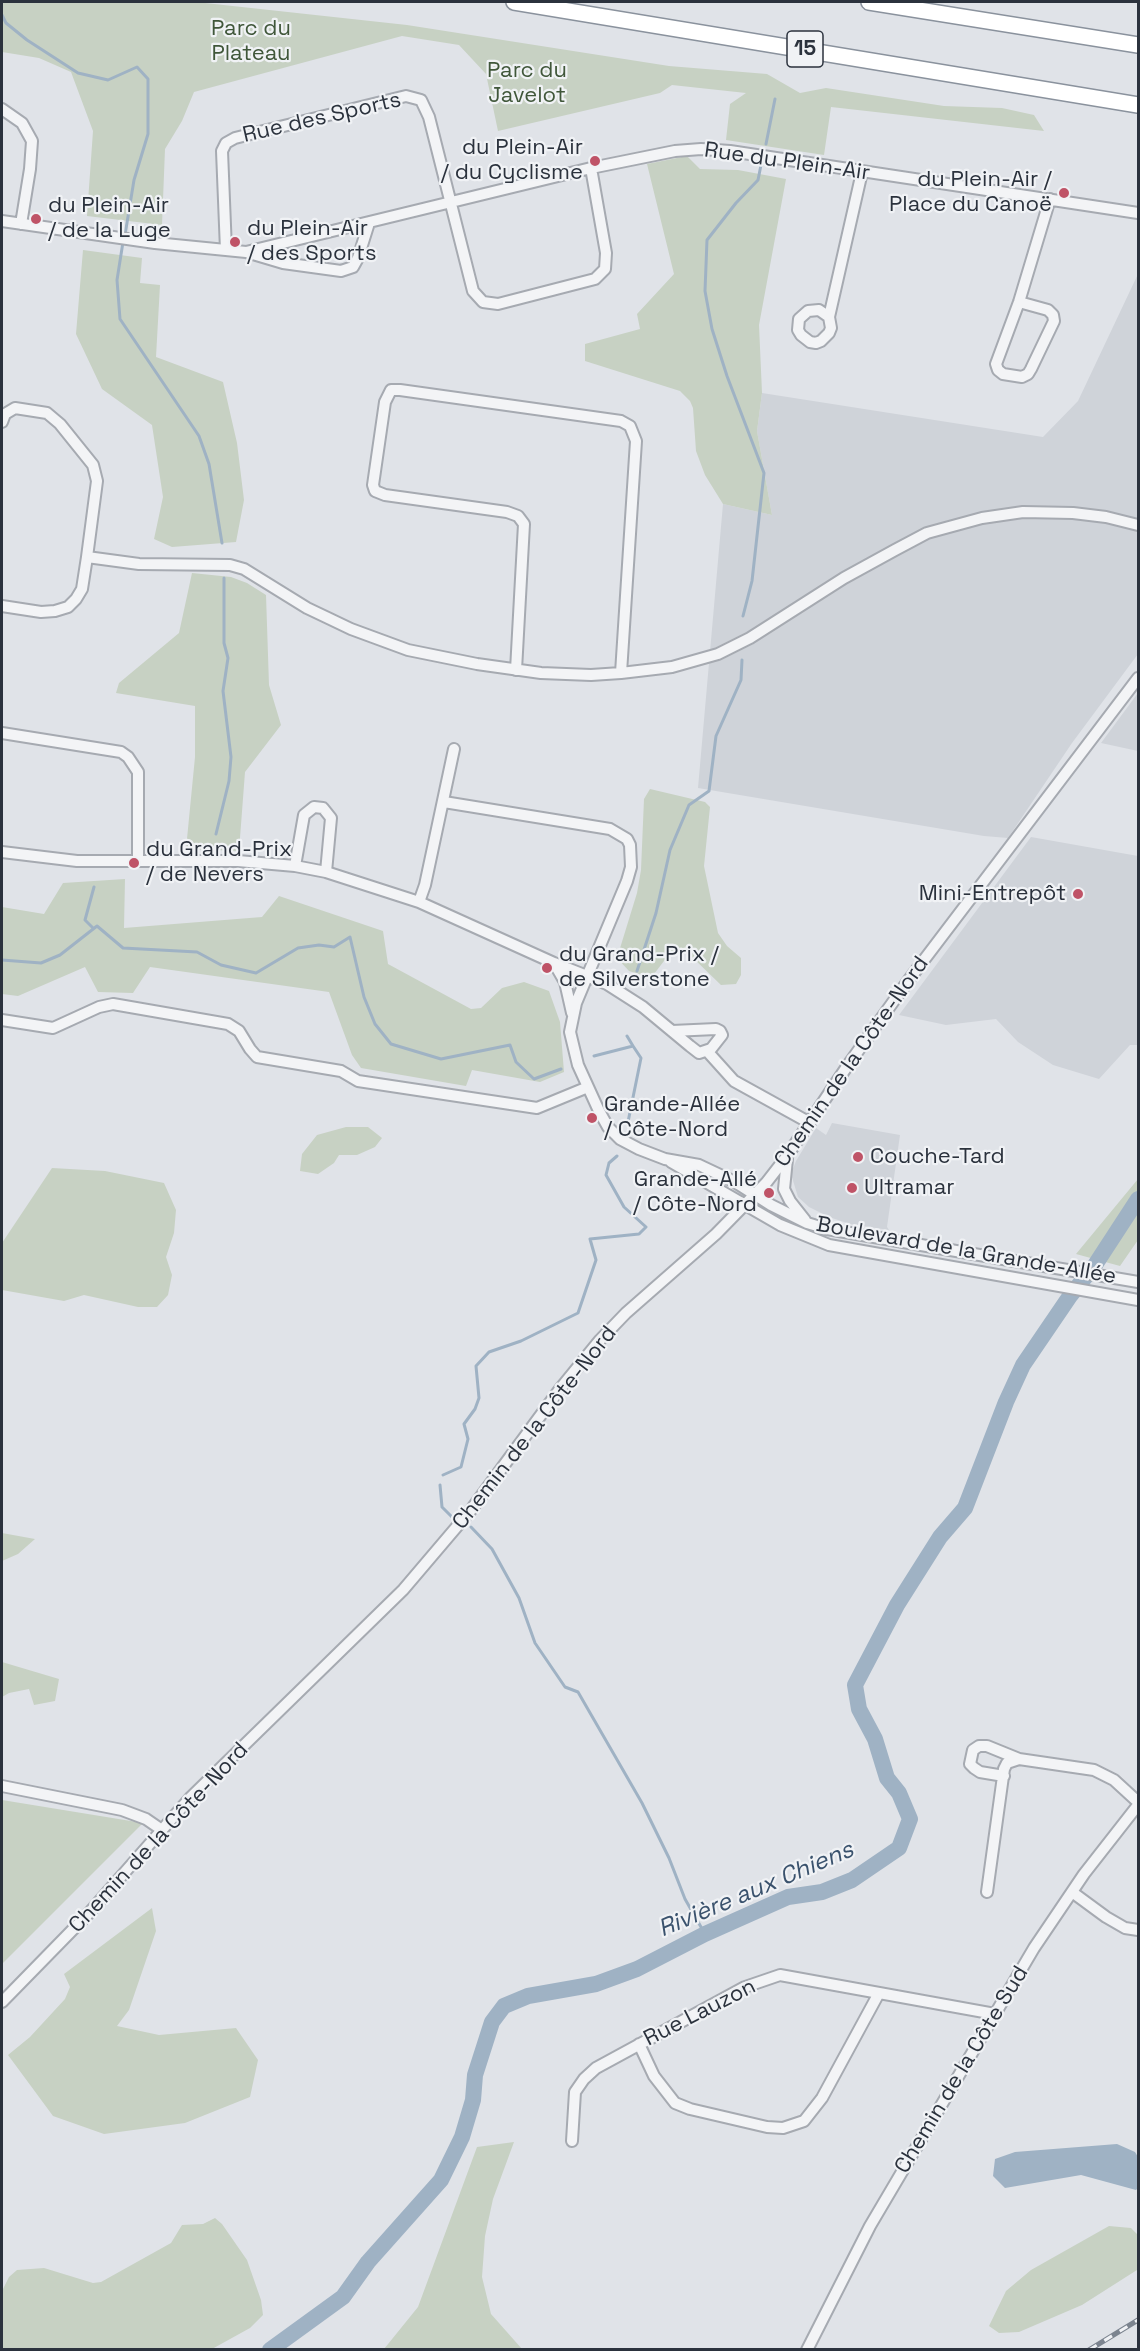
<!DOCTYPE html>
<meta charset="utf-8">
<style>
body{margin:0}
#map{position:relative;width:1140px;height:2351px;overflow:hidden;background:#e0e3e8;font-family:"Space Grotesk",sans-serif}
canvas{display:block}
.frame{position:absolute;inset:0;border:3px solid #2b323d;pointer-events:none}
</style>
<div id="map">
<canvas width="1140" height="2351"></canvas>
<div class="frame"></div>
</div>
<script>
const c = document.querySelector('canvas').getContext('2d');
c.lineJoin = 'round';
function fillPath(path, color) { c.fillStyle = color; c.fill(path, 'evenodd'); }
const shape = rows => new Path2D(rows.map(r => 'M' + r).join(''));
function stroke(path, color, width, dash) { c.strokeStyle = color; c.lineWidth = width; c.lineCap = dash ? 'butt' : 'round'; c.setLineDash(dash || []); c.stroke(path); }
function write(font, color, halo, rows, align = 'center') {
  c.font = font + ' "Space Grotesk",sans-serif'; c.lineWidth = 4.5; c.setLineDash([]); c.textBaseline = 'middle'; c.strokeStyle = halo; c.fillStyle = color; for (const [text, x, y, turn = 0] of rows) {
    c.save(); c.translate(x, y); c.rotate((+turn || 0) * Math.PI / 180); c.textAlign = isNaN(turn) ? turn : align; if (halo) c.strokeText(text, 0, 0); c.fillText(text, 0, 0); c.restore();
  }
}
fillPath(shape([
 [1138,274,1138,654,1072,743,1008,838,984,836,698,788,723,504,772,515,757,431,762,393,1043,437,1078,401],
 [1138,693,1138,751,1101,743],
 [1031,837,1138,856,1138,1045,1130,1045,1099,1079,1053,1065,1018,1042,996,1019,946,1025,899,1015],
 [832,1123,900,1135,887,1227,889,1230,850,1224,829,1217,809,1207,798,1197,791,1174,796,1161,816,1128,826,1135]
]), '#cfd3d9');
fillPath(shape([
 [2,2,196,2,407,25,669,66,767,74,800,93,826,88,944,106,1002,108,1034,115,1044,131,831,107,824,155,726,140,730,104,746,93,672,85,660,93,498,131,486,74,459,45,402,36,194,92,182,121,165,149,162,225,87,216,93,131,71,72,39,58,2,52],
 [687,156,700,169,738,170,786,179,759,325,762,393,757,431,772,515,723,504,705,475,696,451,693,408,690,401,680,391,585,361,585,344,640,329,637,314,674,274,647,164],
 [83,250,142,258,140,283,160,285,156,357,223,382,237,443,244,500,236,542,172,547,154,539,163,497,152,425,102,389,76,334],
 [192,573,231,577,247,583,266,595,269,685,281,725,245,772,239,851,186,849,195,757,195,706,116,693,119,683,179,633],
 [650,789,705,802,710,807,704,866,718,933,727,946,741,958,741,975,736,984,721,985,692,957,682,950,667,957,651,978,629,971,617,958,637,893,641,870,644,799],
 [125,879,124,928,262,917,279,896,383,931,388,964,471,1009,481,1008,502,988,524,982,549,991,560,1022,564,1072,540,1082,472,1070,466,1086,361,1068,352,1055,329,992,150,967,133,993,98,992,85,967,18,996,2,994,2,907,44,914,63,883],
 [346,1127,368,1127,382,1138,375,1147,357,1155,339,1155,334,1163,318,1174,300,1171,302,1154,317,1135],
 [52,1168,105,1171,164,1183,176,1210,174,1233,166,1257,172,1275,168,1295,157,1307,138,1307,84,1295,64,1301,2,1290,2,1243],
 [1138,1179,1138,1240,1120,1266,1076,1254],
 [2,1533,35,1539,18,1554,2,1561],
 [2,1662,59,1679,55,1701,34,1705,29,1689,9,1693,2,1697],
 [2,1800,143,1823,2,1964],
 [152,1908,156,1931,129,2010,117,2026,159,2035,236,2028,258,2060,250,2097,185,2123,104,2134,53,2116,8,2055,30,2037,65,1999,70,1987,64,1974],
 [514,2142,493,2199,485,2236,482,2277,491,2314,522,2349,384,2349,418,2307,477,2147],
 [215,2218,222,2224,247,2260,261,2300,263,2315,250,2328,212,2349,2,2349,2,2291,9,2277,17,2270,44,2268,93,2283,101,2282,171,2243,182,2225,203,2224],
 [1109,2226,1131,2228,1138,2235,1137,2270,1082,2305,1019,2332,999,2333,989,2326,1006,2291,1031,2270]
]), '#c7d1c3');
fillPath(shape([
 [1117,2144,1135,2152,1138,2157,1138,2188,1136,2190,1081,2175,1005,2188,993,2176,995,2159,1015,2152]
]), '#9fb2c4');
stroke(shape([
 [2,15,6,23,27,40,78,73,108,80,137,67,148,79,148,134,134,180,125,235],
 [766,144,775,99],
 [123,242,117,280,120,319,199,436,209,464,222,543],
 [743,616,752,581,764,473,727,376,712,329,705,291,707,240,736,203,758,180,761,165],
 [216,834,229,781,231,757,223,691,228,658,224,643,224,578],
 [93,928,85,920,94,887],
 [2,960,41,963,60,955,97,926,123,948,197,952,221,965,256,973,298,948,319,945,334,947,350,937,364,997,375,1024,391,1044,441,1059,510,1045,516,1062,534,1079,561,1069],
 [637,971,656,913,670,850,689,805,709,791,716,736,741,680,742,660],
 [627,1036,633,1046],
 [594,1056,633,1046,641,1058,628,1122],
 [443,1475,461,1467,468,1439,464,1424,475,1409,479,1398,476,1366,489,1352,521,1341,578,1313,596,1260,590,1239,639,1234,646,1227,624,1207,606,1175,609,1163,617,1156],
 [440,1485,442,1507,453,1518],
 [471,1527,492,1549,519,1598,535,1643,565,1687,578,1692,642,1803,669,1858,685,1899,705,1934]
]), '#9fb2c4', 3);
stroke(shape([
 [270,2350,343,2297,368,2262,441,2180,462,2137,473,2100,475,2075,492,2022,504,2006,528,1996,596,1984,637,1969,705,1934,788,1897,822,1892,852,1880,899,1848,910,1819,899,1793,887,1778,875,1739,859,1709,855,1685,897,1605,940,1537,965,1508,1006,1402,1023,1365,1070,1296,1095,1265,1138,1199]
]), '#9fb2c4', 16);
const minor = shape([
 [2,109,22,123,32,141,30,169,21,224],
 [2,221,155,243,246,252,283,263,341,271,353,267,358,258,369,223],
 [226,250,222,151,226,143,235,138,251,134,406,96,421,100,429,117,473,291,483,302,498,304,595,279,605,269,606,253,591,168],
 [246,252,591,168,675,151,701,149,730,151,1138,213],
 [1019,302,1048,310,1053,315,1054,321,1031,369,1028,374,1022,377,1003,374,998,370,996,364,1019,302,1050,199],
 [829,317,819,310,808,311,799,319,798,330,801,335,810,342,816,343,821,341,829,333,831,328,829,317,862,172],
 [2,422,5,414,15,408,47,413,60,424,93,465,97,481,87,557],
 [2,606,41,612,55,611,68,607,76,599,82,589,87,557,139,564,230,565,244,569,307,608,328,618,351,629,408,650,477,664,541,673,591,675,621,673,672,667,718,654,750,638,844,578,895,550,927,533,982,518,1023,512,1073,513,1106,517,1138,525],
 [516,670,524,524,518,516,507,512,385,495,375,491,373,485,385,402,391,390,400,390,621,421,630,426,636,441,621,673],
 [2,733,121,752,128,757,138,772,138,861],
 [444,802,610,829,627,839,630,845,631,867,627,881,576,1003,570,1032,578,1065,599,1111,608,1127,620,1139,639,1149,665,1159,699,1165,735,1182,771,1205,807,1223,827,1229,1138,1282],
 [2,852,77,861,238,861,295,866,326,872,419,902,554,963,607,984,643,1007,690,1046,699,1053,711,1049,722,1035,720,1031,716,1029,672,1031],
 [295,866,304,815,314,807,323,808,331,818,326,872],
 [419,902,425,885,454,749],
 [554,963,565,982,572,1013],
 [2,1020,53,1028,99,1007,113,1004,228,1024,239,1031,250,1049,257,1057,341,1071,358,1081,537,1108,588,1087],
 [707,1051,734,1081,810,1123],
 [787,1159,784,1189,790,1201,805,1220],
 [671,1162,780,1225,829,1245,1138,1300],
 [1004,1776,980,1772,974,1768,970,1764,973,1750,979,1746,987,1746,1019,1759],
 [2,1786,122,1810,146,1819,162,1830],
 [987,1892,1004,1769,1007,1763,1019,1759,1094,1770,1114,1780,1138,1802],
 [1072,1892,1106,1917,1125,1928,1138,1930],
 [2,2002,89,1913,190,1798,403,1590,471,1510,560,1389,600,1340,626,1313,716,1234,766,1183,787,1156,848,1065,908,981,1138,678],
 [639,2044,654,2076,675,2103,690,2109,767,2127,783,2128,804,2121,822,2098,879,1993],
 [572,2141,575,2092,584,2079,596,2068,745,1987,780,1975,995,2014],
 [807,2350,870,2226,1034,1948,1084,1874,1138,1805]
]);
const highway = shape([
 [514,2,1138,105],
 [869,2,1138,45]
]);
stroke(minor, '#a6aab1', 14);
stroke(highway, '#8a929d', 18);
stroke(minor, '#f3f4f6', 10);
stroke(highway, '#fff', 15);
const rail = shape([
 [1089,2350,1138,2320]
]);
stroke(rail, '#7c848f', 5);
stroke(rail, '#f0f2f5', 3, [9]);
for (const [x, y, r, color] of [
 [595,161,6,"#bf5367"],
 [1064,193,6,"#bf5367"],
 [36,219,6,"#bf5367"],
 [235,242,6,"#bf5367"],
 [134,863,6,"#bf5367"],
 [1078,894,6,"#bf5367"],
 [547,968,6,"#bf5367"],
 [592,1118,6,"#bf5367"],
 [858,1157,6,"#bf5367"],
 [852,1188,6,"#bf5367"],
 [769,1193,6,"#bf5367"]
]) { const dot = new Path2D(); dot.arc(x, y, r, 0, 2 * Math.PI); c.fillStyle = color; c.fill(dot); stroke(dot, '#f0f2f5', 2); }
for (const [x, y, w] of [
 [805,49,36]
]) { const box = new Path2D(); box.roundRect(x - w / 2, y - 18, w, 36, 4.5); c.fillStyle = '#f0f2f5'; c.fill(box); stroke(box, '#2b323d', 1.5); }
write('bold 21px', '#2b323d', null, [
 ["15",805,49]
]);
write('22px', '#40573a', '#f0f2f5', [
 ["Parc du",251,29],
 ["Plateau",251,54],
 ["Parc du",527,71],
 ["Javelot",527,96]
]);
write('22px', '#2b323d', '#f0f2f5', [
 ["Rue des Sports",322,118,-13],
 ["Rue du Plein-Air",787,162,8],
 ["Chemin de la Côte-Nord",852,1062,-55],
 ["Boulevard de la Grande-Allée",966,1251,10],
 ["Chemin de la Côte-Nord",535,1428,-52],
 ["Chemin de la Côte-Nord",159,1838,-47],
 ["Rue Lauzon",700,2013,-27],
 ["Chemin de la Côte Sud",962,2070,-59]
]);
write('22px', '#2b323d', '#f0f2f5', [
 ["du Plein-Air",583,148,"right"],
 ["/ du Cyclisme",583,173,"right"],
 ["du Plein-Air /",1052,180,"right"],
 ["Place du Canoë",1052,205,"right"],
 ["du Plein-Air",48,206],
 ["/ de la Luge",48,231],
 ["du Plein-Air",247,229],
 ["/ des Sports",247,254],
 ["du Grand-Prix",146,850],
 ["/ de Nevers",146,875],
 ["Mini-Entrepôt",1066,894,"right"],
 ["du Grand-Prix /",559,955],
 ["de Silverstone",559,980],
 ["Grande-Allée",604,1105],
 ["/ Côte-Nord",604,1130],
 ["Couche-Tard",870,1157],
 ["Grande-Allé",757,1180,"right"],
 ["/ Côte-Nord",757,1205,"right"],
 ["Ultramar",864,1188]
], 'left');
write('italic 24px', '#3a526d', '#f0f2f5', [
 ["Rivière aux Chiens",756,1890,-23]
]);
</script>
